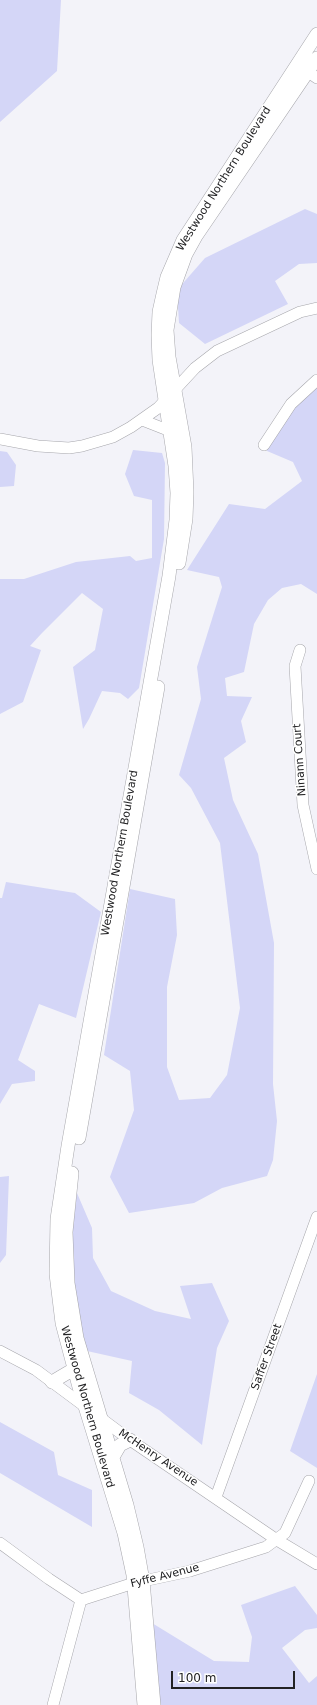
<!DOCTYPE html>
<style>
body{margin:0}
#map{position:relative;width:317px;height:1705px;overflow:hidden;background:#f3f3f9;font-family:"DejaVu Sans",sans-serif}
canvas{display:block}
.scale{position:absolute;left:171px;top:1671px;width:124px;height:18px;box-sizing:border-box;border:2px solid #222224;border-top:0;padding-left:5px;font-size:12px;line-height:14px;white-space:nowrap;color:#222224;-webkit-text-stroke:3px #fff;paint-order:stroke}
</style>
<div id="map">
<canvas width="317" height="1705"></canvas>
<div class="scale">100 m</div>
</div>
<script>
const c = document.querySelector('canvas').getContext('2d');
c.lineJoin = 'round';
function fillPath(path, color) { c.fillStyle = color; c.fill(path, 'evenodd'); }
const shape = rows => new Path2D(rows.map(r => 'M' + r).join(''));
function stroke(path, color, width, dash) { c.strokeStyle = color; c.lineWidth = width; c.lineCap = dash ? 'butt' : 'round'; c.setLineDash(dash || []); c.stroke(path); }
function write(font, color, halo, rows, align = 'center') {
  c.font = font + ' "DejaVu Sans",sans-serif'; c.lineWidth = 3; c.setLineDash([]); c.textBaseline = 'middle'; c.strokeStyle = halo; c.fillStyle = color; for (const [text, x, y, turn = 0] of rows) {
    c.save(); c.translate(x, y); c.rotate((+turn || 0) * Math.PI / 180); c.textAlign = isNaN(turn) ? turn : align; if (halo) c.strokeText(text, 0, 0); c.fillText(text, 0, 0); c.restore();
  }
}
fillPath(shape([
 [0,0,61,0,57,71,0,122],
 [305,209,317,214,317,263,299,264,275,281,288,304,205,344,179,323,177,290,205,258],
 [317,380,317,594,301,584,282,588,268,600,254,624,244,672,225,678,227,696,252,697,241,721,246,742,224,758,233,800,258,854,274,943,273,1084,277,1121,273,1160,267,1176,222,1188,194,1203,129,1213,110,1177,134,1110,130,1071,104,1055,130,889,175,899,177,935,167,987,167,1067,179,1100,210,1098,227,1075,240,1008,220,843,191,788,179,775,201,699,197,667,222,587,219,577,187,570,229,504,265,509,302,481,293,462,267,451,264,445],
 [133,450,162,453,165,463,164,539,139,688,128,699,120,693,102,691,89,719,83,729,73,667,95,650,103,609,82,593,42,633,30,646,41,650,23,702,0,714,0,579,24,579,76,562,130,556,136,561,152,558,152,500,134,496,125,474],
 [0,451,7,452,16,465,14,486,0,487],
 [6,882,75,893,101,912,76,1018,39,1004,18,1060,35,1071,35,1081,12,1084,0,1104,0,898,2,898],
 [9,1176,6,1255,0,1263,0,1177],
 [77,1193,92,1228,93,1258,111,1291,155,1311,191,1319,180,1286,212,1283,229,1321,217,1348,202,1445,159,1410,129,1393,132,1361,87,1351,72,1286,73,1224],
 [317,1374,317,1468,290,1451],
 [0,1422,54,1452,58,1475,92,1490,92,1527,0,1473],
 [295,1586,317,1615,317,1628,305,1630,282,1648,309,1683,317,1676,317,1705,160,1705,152,1623,214,1661,249,1662,252,1637,241,1605]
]), '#d4d6f7');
const minor = shape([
 [301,67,317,78],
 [142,420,170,431],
 [0,439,38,446,69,448,82,446,113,437,131,427,158,408,195,368,217,351,300,312,317,308],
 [264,445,291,404,317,380],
 [300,650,295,666,303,805,317,869],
 [0,1351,36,1370,130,1440,277,1540,317,1564],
 [216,1497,317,1217],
 [0,1543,49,1579,81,1600],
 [81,1600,134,1583,190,1571,266,1547,285,1533,309,1481],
 [53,1705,81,1600]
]);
const major = shape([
 [179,563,186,519,187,492,185,447,169,357,167,330,174,287,186,254,196,236,317,58],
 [79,1138,158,687],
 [72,1173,66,1232,68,1283,77,1338,127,1505,137,1547,143,1581,154,1705],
 [52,1382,74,1369],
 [113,1457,120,1445,130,1440],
 [144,1705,133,1575,124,1533,79,1387,62,1323,56,1274,57,1219,68,1146,169,576,176,520,177,493,175,466,159,360,158,335,159,312,163,294,167,277,183,240,317,34]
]);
stroke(minor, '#a6a6ab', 12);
stroke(major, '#a6a6ab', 14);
stroke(minor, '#fff', 11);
stroke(major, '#fff', 13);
write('11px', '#222224', '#fff', [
 ["Westwood Northern Boulevard",224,179,-58],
 ["Ninann Court",300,760,-94],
 ["Westwood Northern Boulevard",120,853,-80],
 ["Saffer Street",267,1357,-70],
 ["Westwood Northern Boulevard",87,1407,74],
 ["McHenry Avenue",158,1458,34],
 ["Fyffe Avenue",165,1576,-14]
]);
</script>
